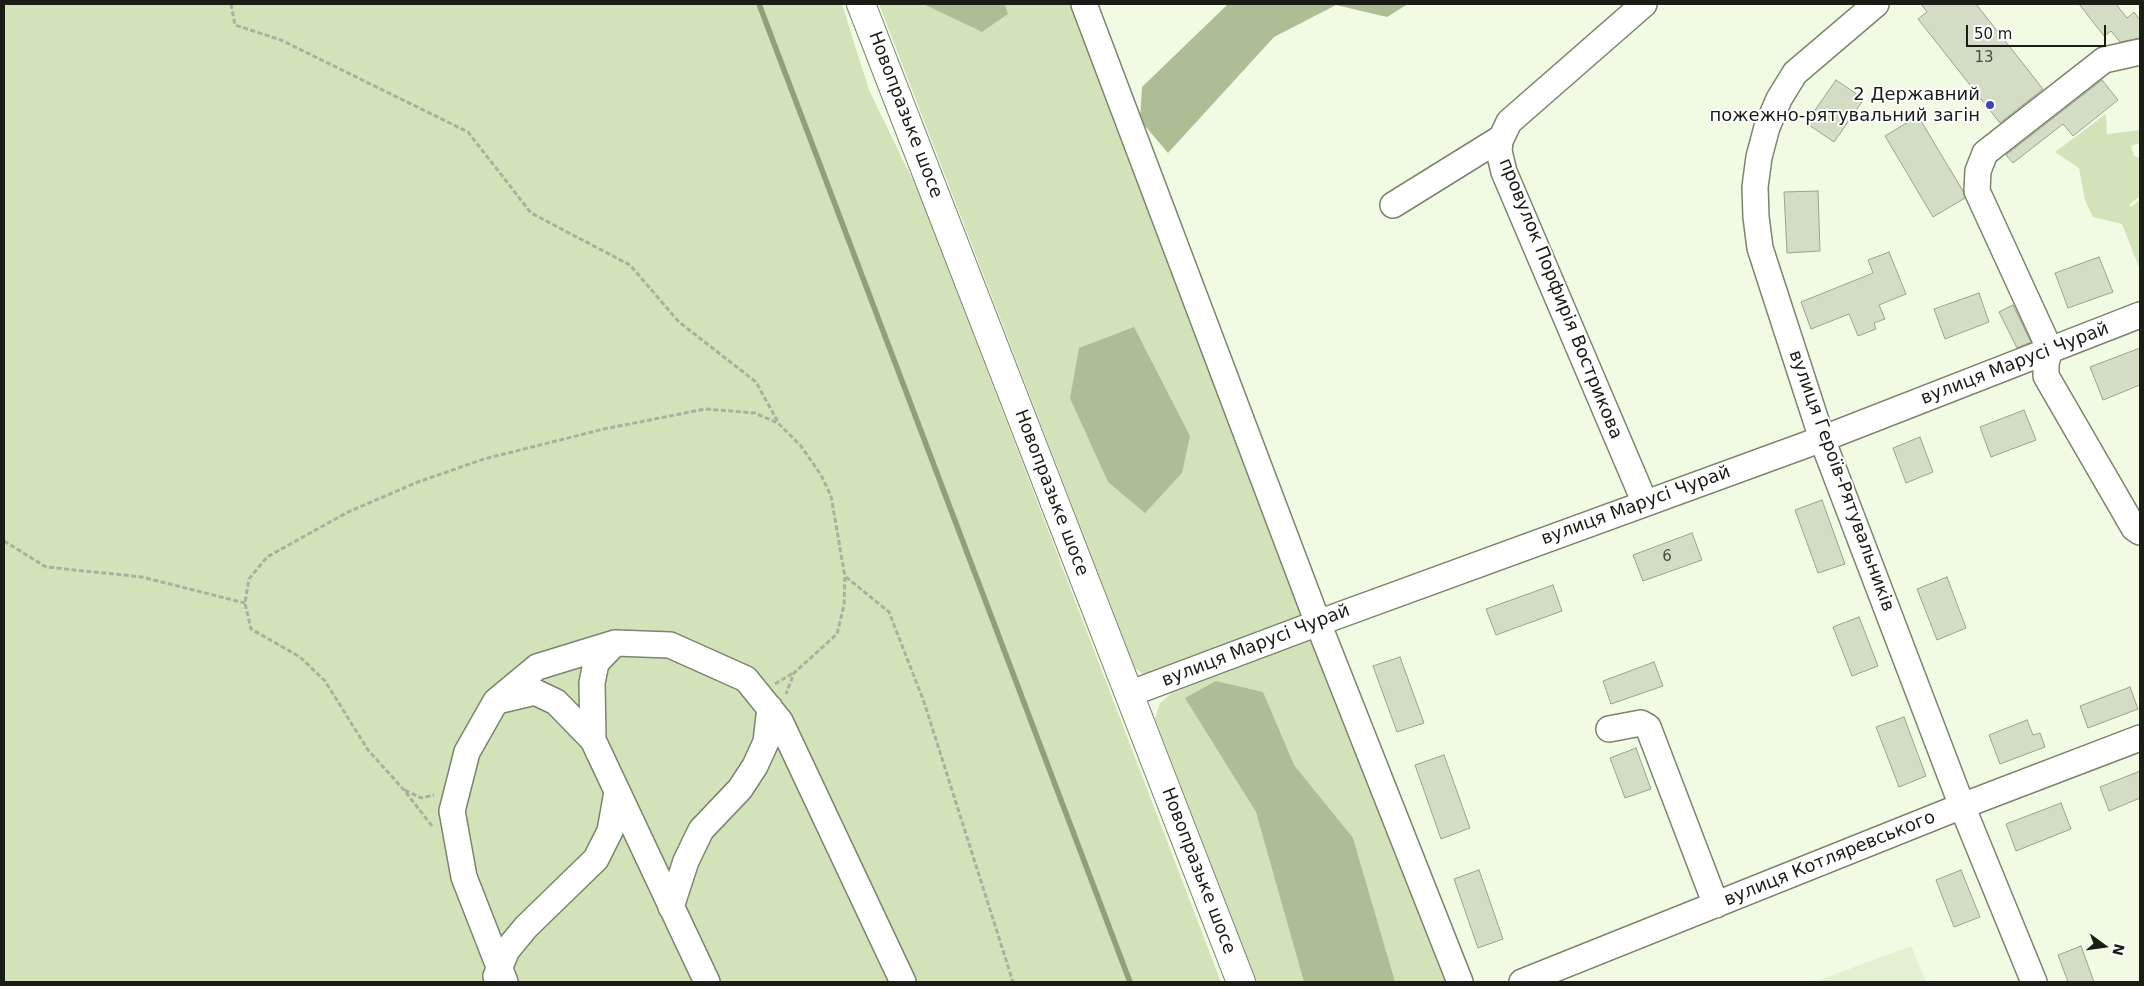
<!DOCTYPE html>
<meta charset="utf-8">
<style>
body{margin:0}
#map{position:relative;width:2144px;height:986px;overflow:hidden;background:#f1fbe3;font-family:"DejaVu Sans",sans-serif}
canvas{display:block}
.frame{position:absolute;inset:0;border:5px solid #1a1d15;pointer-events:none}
.north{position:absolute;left:2079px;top:921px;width:50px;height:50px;-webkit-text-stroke:4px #fff;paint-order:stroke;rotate:104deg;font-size:14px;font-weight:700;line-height:20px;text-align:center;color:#1a1d15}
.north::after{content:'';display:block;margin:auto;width:18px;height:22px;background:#1a1d15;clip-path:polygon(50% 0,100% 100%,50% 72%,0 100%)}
.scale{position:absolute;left:1966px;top:25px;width:140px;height:22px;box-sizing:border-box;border:2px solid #1a1d15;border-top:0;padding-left:6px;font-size:15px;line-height:18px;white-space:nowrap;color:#1a1d15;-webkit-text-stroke:4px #fff;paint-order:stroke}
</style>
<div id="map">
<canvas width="2144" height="986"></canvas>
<div class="frame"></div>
<div class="north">N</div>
<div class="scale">50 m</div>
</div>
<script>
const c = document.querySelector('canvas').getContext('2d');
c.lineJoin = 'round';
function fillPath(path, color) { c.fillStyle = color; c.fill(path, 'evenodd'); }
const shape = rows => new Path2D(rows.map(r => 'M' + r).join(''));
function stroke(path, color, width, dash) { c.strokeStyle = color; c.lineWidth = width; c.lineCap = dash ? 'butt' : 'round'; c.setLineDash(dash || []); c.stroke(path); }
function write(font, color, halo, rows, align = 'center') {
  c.font = font + ' "DejaVu Sans",sans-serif'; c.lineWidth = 4; c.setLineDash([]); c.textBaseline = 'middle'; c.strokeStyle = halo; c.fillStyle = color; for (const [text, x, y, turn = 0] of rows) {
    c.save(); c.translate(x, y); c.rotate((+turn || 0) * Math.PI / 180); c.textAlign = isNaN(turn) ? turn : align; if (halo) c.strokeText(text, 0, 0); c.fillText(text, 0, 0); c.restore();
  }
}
fillPath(shape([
 [1911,946,1926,982,1814,982]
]), '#e3f0d1');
fillPath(shape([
 [4,4,842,4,869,90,919,193,1221,982,4,982],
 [879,4,923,4,982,32,1008,14,1005,4,1078,4,1309,619,1152,681,1135,668],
 [2106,114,2107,134,2140,130,2140,143,2131,146,2134,156,2140,158,2140,196,2129,205,2131,207,2140,200,2140,270,2122,224,2093,217,2085,200,2079,168,2055,152],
 [1309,640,1324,646,1454,982,1257,982,1155,718,1160,703,1172,693]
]), '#d2e3b9');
fillPath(shape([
 [923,4,1005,4,1008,14,982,32],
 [1228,4,1408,4,1387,17,1336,5,1274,37,1168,153,1140,120,1142,87],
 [1134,327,1190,436,1182,473,1145,513,1108,482,1070,398,1079,348],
 [1216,681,1263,692,1294,765,1353,838,1395,982,1304,982,1256,812,1185,698]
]), '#aebe94');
stroke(shape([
 [759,4,1130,982]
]), '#90a077', 5.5);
const building = shape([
 [1921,4,1976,4,2043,89,2000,123,1918,19,1927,12,1921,4],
 [2079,4,2116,4,2127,18,2134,12,2140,20,2140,38,2120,42,2111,31,2104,36,2079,4],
 [1836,80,1864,99,1834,142,1806,123,1836,80],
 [2102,80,2118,100,2073,136,2063,124,2013,163,2006,155,2102,80],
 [1918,116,1963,191,1965,198,1933,217,1885,136,1918,116],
 [1818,191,1820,251,1787,253,1784,192,1818,191],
 [1889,252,1906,294,1879,305,1885,319,1874,323,1876,329,1858,336,1849,314,1811,329,1801,302,1873,273,1868,260,1889,252],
 [2099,257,2113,292,2068,308,2055,273,2099,257],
 [1979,293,1989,322,1945,339,1934,309,1979,293],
 [2013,305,2031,342,2017,348,1999,312,2013,305],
 [2140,348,2140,385,2103,400,2090,367,2140,348],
 [2024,410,2036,440,1991,457,1980,427,2024,410],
 [1920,437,1933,472,1906,483,1893,448,1920,437],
 [1822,500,1845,564,1818,573,1795,510,1822,500],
 [1692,533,1702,560,1643,581,1633,555,1692,533],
 [1947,577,1966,628,1937,640,1917,589,1947,577],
 [1553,585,1562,611,1496,635,1486,609,1553,585],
 [1859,617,1878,666,1852,676,1833,627,1859,617],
 [1400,657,1424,723,1397,732,1373,666,1400,657],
 [1654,662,1663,686,1611,704,1603,681,1654,662],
 [2130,687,2138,709,2088,728,2080,706,2130,687],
 [1904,717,1926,776,1899,787,1876,727,1904,717],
 [2027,720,2033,735,2040,733,2045,747,2000,764,1989,735,2027,720],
 [1636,748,1651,789,1625,798,1610,758,1636,748],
 [1444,755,1470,828,1441,839,1415,765,1444,755],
 [2140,771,2140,798,2109,811,2100,787,2140,771],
 [2061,803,2071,829,2016,851,2006,824,2061,803],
 [1479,870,1503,939,1478,948,1454,879,1479,870],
 [1961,870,1980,917,1954,927,1936,880,1961,870],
 [2081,946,2094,982,2068,982,2058,955,2081,946]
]);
fillPath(building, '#d3ddc6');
stroke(building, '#99a28d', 1);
const minor = shape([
 [1084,4,1318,623,1460,982],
 [1644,4,1509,122,1500,141,1499,151,1504,172,1645,503],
 [1876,4,1795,73,1779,99,1767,127,1759,157,1755,187,1756,217,1760,248,1822,439,1962,806,2034,982],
 [2140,52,2104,60,1985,153,1978,171,1977,191,2050,350,2046,363,2046,376,2134,528,2140,532],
 [1393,205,1501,138],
 [1129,694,1318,623,1822,439,2140,315],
 [501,700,535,692,556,702,593,740,707,982],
 [1609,729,1641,723,1648,727,1716,905],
 [593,740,592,683,596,663,615,643],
 [671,907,686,861,701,830,740,789,755,766,766,742,770,708],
 [496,976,507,950,526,927,596,859,610,831,617,792],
 [505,982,464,877,452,811,467,752,496,701,537,667,615,643,670,645,746,679,780,721,903,982],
 [1522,982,1962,806,2140,738]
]);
const major = shape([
 [861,4,1241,982]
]);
stroke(minor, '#7c846f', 28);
stroke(major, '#7c846f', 30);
stroke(shape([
 [231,4,235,25,281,40,468,132,531,213,630,265,679,322,756,382,778,422],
 [4,541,46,567,142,577,245,603],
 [846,577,889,612,924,702,1013,982],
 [775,684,793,673],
 [405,790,421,798,434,795],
 [432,826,404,790,368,750,325,681,300,657,251,629,245,603,249,579,267,557,348,512,418,482,484,459,604,429,705,409,755,413,778,423,801,446,821,475,831,496,845,577,844,605,837,634,794,673,786,694]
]), '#a9b19e', 3, [5, 2.5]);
stroke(minor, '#fff', 25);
stroke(major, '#fff', 28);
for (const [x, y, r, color] of [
 [1990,105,5,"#4044b9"]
]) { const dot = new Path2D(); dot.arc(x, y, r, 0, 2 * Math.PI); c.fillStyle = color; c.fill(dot); stroke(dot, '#fff', 2); }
write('15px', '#484d41', null, [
 ["13",1984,58],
 ["6",1667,557]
]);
write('18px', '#1a1d15', '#fff', [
 ["2 Державний",1980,95],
 ["пожежно-рятувальний загін",1980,116]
], 'right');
write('18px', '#1a1d15', '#fff', [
 ["Новопразьке шосе",905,115,69],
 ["провулок Порфирія Вострикова",1560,299,68],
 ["вулиця Марусі Чурай",2015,364,-21],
 ["вулиця Героїв-Рятувальників",1841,481,70],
 ["Новопразьке шосе",1051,493,69],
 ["вулиця Марусі Чурай",1636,506,-20],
 ["вулиця Марусі Чурай",1256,646,-21],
 ["вулиця Котляревського",1830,859,-22],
 ["Новопразьке шосе",1198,871,69]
]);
</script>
